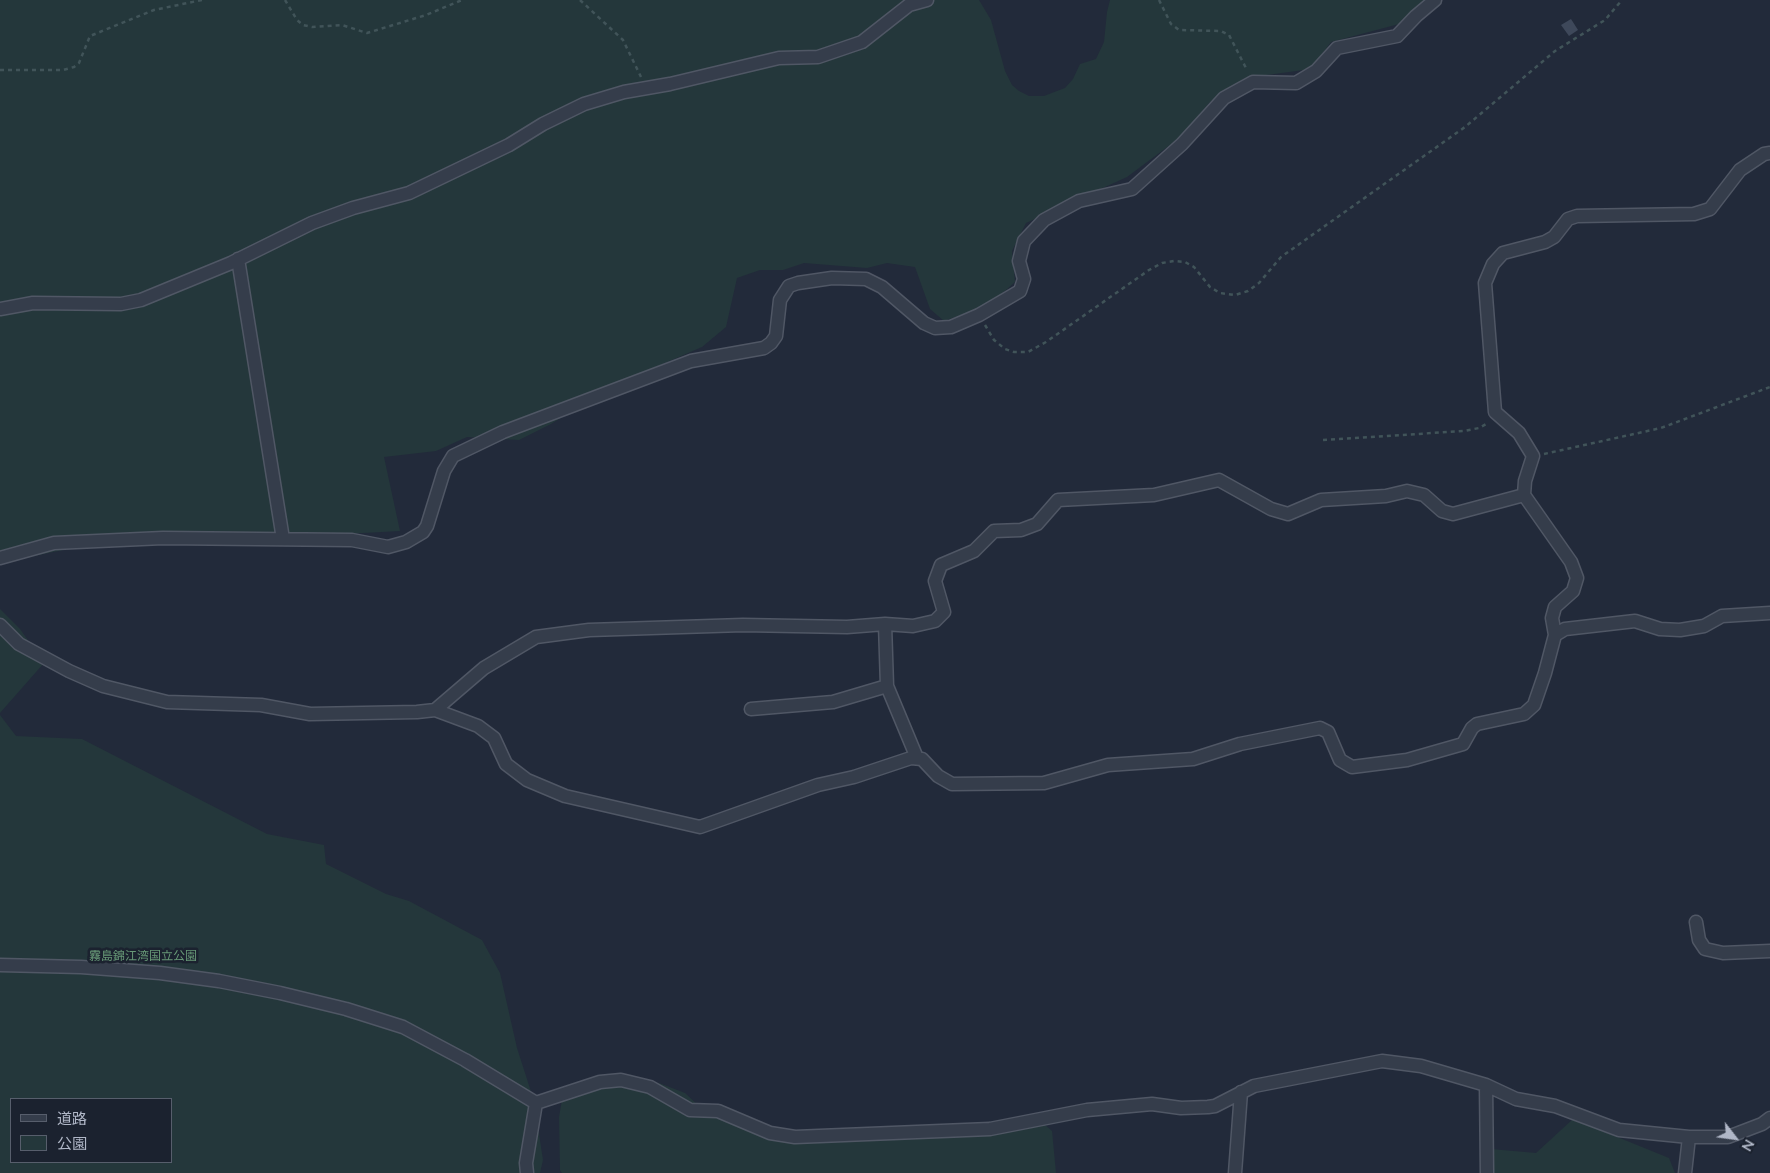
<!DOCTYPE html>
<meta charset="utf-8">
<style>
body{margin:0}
#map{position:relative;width:1770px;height:1173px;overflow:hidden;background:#222a3a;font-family:Lato,"Noto Sans JP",sans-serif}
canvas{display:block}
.legend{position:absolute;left:10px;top:1098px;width:162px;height:65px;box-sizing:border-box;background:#1b222f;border:1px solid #575e6c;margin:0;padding:6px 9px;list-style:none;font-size:15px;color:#b0b7c7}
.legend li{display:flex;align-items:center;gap:10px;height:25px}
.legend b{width:25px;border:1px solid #575e6c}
.north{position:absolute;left:1710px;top:1113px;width:50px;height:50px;-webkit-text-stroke:4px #1b222f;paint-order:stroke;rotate:120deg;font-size:14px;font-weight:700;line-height:20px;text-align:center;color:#b0b7c7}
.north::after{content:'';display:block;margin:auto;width:18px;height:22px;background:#b0b7c7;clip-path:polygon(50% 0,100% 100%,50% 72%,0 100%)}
</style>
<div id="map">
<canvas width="1770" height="1173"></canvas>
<ul class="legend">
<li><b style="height:6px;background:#353d4b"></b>道路</li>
<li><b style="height:14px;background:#24373b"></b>公園</li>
</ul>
<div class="north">N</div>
</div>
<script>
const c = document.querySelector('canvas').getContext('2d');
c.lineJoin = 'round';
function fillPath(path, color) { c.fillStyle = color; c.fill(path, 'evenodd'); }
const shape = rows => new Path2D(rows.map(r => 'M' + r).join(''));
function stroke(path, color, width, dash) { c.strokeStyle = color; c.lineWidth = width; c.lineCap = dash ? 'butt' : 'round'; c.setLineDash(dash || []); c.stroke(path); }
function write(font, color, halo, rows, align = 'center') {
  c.font = font + ' Lato,"Noto Sans JP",sans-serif'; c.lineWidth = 5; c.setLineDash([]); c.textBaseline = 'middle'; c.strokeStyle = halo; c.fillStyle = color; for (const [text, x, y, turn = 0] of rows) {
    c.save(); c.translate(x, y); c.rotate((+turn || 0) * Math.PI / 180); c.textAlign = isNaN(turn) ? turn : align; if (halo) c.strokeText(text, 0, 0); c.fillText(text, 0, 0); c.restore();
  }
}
fillPath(shape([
 [0,0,979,0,991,20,1005,71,1012,85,1019,91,1029,96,1044,96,1065,88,1073,79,1080,64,1096,59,1104,42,1107,12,1110,0,1425,0,1399,24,1331,42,1311,69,1245,78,1209,103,1182,136,1127,177,1026,223,1012,251,1015,282,989,305,944,321,930,309,915,267,887,263,867,268,804,263,783,270,760,270,737,278,726,327,702,347,612,386,551,424,519,440,467,437,436,451,384,457,400,531,68,549,0,563],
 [0,609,20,629,44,663,0,713],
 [0,715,16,736,82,739,267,834,324,845,326,864,386,894,409,901,482,940,500,973,517,1048,534,1101,543,1160,540,1173,0,1173],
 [11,1099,171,1099,171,1162,11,1162],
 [644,1083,659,1083,685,1093,703,1110,727,1107,791,1136,1044,1124,1052,1131,1056,1173,562,1173,560,1170,559,1117,563,1094],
 [1573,1119,1669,1158,1675,1173,1488,1173,1491,1149,1536,1153]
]), '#24373b');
fillPath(shape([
 [1571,19,1578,30,1569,36,1561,25]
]), '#3e485a');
const street = shape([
 [238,259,283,539],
 [0,309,33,303,121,304,141,300,231,263,312,223,353,208,409,193,509,145,543,124,584,104,624,92,670,84,779,58,818,57,862,42,909,5,927,0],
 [0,558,54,543,163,538,352,540,388,547,406,542,423,532,427,526,444,471,453,456,503,432,691,361,764,348,771,343,776,336,780,300,789,286,798,283,832,278,866,279,882,287,924,323,935,328,951,327,979,315,1020,291,1024,279,1019,261,1024,241,1044,220,1079,201,1132,189,1182,144,1224,98,1253,82,1296,83,1316,71,1337,48,1397,36,1416,16,1435,0],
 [885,624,887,686,917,758],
 [0,625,19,644,69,671,103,686,167,702,261,705,310,714,417,712,435,710,478,726,494,738,506,764,527,780,565,796,700,827,818,785,854,777,911,758,922,759,938,776,952,784,1044,783,1108,765,1193,759,1240,744,1320,728,1328,732,1340,760,1352,767,1407,760,1463,744,1472,728,1477,724,1524,714,1534,705,1545,673,1555,635,1552,618,1555,607,1573,591,1577,578,1571,562,1524,495,1525,481,1533,456,1519,433,1495,412,1485,283,1493,264,1503,253,1545,242,1554,237,1568,219,1577,216,1694,214,1710,209,1740,170,1764,154,1770,153],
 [1555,635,1565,629,1635,621,1660,629,1680,630,1704,626,1722,616,1770,613],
 [751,709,833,702,887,686],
 [435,710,484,668,536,637,589,630,743,625,847,627,885,624,913,626,935,621,944,612,935,581,941,565,974,551,994,531,1021,530,1037,524,1058,500,1154,495,1219,480,1271,509,1288,514,1321,500,1386,496,1407,491,1424,495,1442,511,1453,514,1524,495],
 [1696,922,1699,940,1705,949,1723,953,1770,951],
 [0,965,81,967,160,973,219,981,280,993,346,1009,403,1027,465,1060,536,1103,600,1082,621,1080,650,1087,690,1110,718,1111,770,1133,795,1137,990,1129,1087,1110,1152,1104,1181,1108,1208,1107,1215,1106,1254,1086,1382,1061,1421,1066,1486,1085,1516,1099,1555,1106,1619,1130,1689,1137,1728,1137,1762,1124,1770,1118],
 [1486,1085,1487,1173],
 [527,1173,526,1163,536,1103],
 [1235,1173,1241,1092],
 [1685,1173,1689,1137]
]);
stroke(street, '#505765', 15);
stroke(shape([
 [285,0,297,20,303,25,312,27,342,25,367,33,426,15,462,0],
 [580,0,623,40,641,77],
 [1159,0,1171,24,1179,30,1221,31,1229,35,1247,70],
 [0,70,63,70,74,67,79,63,90,36,154,10,202,0],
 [985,325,994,340,1005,349,1014,352,1028,352,1046,342,1149,270,1162,263,1174,261,1185,262,1194,267,1210,287,1220,293,1235,295,1248,291,1259,283,1281,257,1465,127,1555,51,1605,20,1622,0],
 [1323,440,1464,431,1479,428,1488,423],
 [1544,454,1661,428,1770,387]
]), '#415459', 2.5, [4, 4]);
stroke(street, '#353d4b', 12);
write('12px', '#679876', '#1b222f', [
 ["霧島錦江湾国立公園",143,956]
]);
</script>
